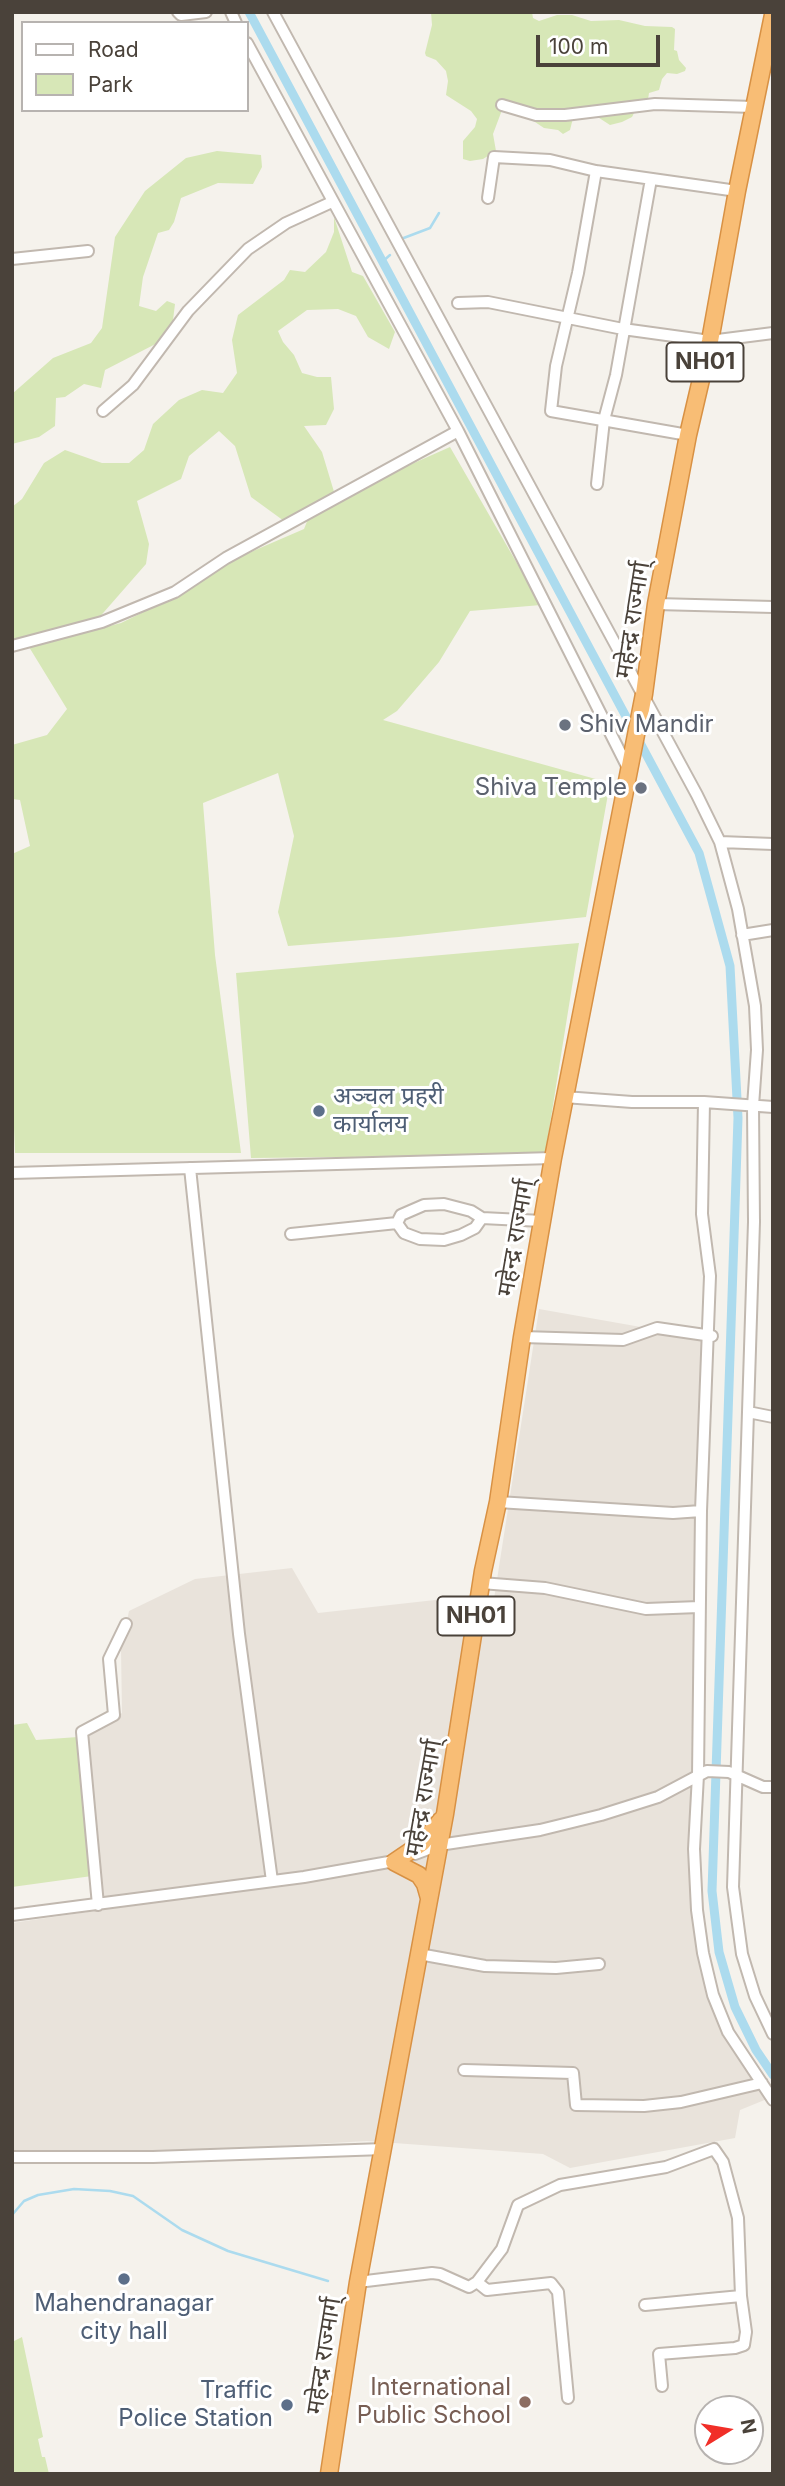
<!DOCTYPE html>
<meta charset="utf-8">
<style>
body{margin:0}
#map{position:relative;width:785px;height:2486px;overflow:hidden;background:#f5f2ec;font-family:Inter,sans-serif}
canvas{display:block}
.frame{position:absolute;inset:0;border:14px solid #4a423a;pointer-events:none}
.legend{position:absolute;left:21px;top:21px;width:228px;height:91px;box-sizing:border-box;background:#fff;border:2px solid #b7b3b0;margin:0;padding:9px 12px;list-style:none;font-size:21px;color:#4a423a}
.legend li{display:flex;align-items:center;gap:14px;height:35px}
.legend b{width:35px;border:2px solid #b7b3b0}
.north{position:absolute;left:694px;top:2395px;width:70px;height:70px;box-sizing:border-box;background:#fff;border:2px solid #b7b3b0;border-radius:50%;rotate:79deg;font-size:19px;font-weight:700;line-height:28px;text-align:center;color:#4a423a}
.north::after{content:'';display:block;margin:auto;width:24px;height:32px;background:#f12f28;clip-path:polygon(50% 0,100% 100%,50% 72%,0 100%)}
.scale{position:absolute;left:536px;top:35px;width:124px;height:32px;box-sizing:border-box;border:4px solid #4a423a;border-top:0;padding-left:9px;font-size:21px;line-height:24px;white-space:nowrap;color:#4a423a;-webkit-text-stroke:5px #fff;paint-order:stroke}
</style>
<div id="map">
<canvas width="785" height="2486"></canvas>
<div class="frame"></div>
<ul class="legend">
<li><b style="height:9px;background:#fff"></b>Road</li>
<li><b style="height:19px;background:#d7e7b7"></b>Park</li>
</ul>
<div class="north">N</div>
<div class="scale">100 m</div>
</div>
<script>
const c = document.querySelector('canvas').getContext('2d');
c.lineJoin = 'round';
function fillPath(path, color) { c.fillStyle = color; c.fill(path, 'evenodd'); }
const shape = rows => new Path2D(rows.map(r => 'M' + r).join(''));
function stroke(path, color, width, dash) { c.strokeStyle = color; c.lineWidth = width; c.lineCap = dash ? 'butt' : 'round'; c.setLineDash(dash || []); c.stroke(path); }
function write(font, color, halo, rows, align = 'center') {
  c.font = font + ' Inter,"Noto Sans Devanagari",sans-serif'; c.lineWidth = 6; c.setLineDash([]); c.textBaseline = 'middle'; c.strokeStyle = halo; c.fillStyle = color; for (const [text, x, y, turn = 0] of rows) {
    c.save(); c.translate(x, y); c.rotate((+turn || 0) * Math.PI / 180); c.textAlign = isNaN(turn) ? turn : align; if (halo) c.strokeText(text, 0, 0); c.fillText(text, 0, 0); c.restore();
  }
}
fillPath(shape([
 [539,1309,703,1338,694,1612,690,1837,714,2008,767,2099,740,2110,735,2138,570,2168,543,2154,367,2141,12,2161,12,1923,101,1910,88,1737,122,1713,121,1649,129,1611,195,1579,292,1568,318,1613,462,1597,494,1599]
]), '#e9e3db');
fillPath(shape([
 [431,12,532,12,533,18,539,21,557,15,572,15,591,21,619,20,645,26,672,27,675,29,674,50,677,51,679,60,686,68,685,71,677,74,667,73,662,79,659,90,649,93,647,106,637,107,632,117,622,122,610,125,593,114,573,118,570,130,563,134,558,130,544,128,529,118,502,110,493,134,496,151,483,159,470,161,463,159,463,141,475,127,477,119,471,111,446,95,448,81,446,71,436,60,426,56,425,53,432,25],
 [217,151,261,155,262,167,253,184,218,183,181,198,174,222,169,230,158,233,143,277,139,306,156,311,167,301,175,304,171,336,105,370,101,388,84,384,65,397,56,398,55,426,39,437,12,444,12,394,53,358,91,343,102,328,115,237,145,191,186,158],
 [334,217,352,272,363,276,395,332,389,349,368,337,356,316,338,309,307,310,278,331,283,342,294,355,302,373,317,377,331,377,334,409,326,425,304,426,322,452,335,495,284,521,251,497,235,446,219,431,189,456,181,479,137,501,149,544,146,564,97,620,12,643,12,507,22,499,44,463,65,450,102,463,129,463,144,450,153,424,179,400,202,390,223,393,237,373,232,340,238,315,284,280,290,270,305,272,326,252,334,232],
 [450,447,541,605,470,611,439,662,397,711,383,720,610,783,586,917,399,937,288,946,278,912,294,836,278,773,203,803,215,955,241,1153,15,1153,12,1077,12,854,30,846,20,800,12,799,12,745,47,735,67,709,29,647,121,623,176,596,230,561,304,529,308,519,396,471],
 [579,943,545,1155,251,1158,236,973],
 [27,1723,36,1740,78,1737,92,1876,12,1887,12,1725],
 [22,2337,43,2437,38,2439,42,2457,45,2457,49,2474,12,2474,12,2342]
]), '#d7e7b7');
stroke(shape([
 [401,239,430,228,439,213],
 [382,262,390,255],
 [12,2215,24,2201,38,2195,74,2189,110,2191,133,2196,182,2230,228,2251,328,2281]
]), '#acdbee', 2.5);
stroke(shape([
 [249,12,699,853,730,966,738,1118,712,1891,719,1952,735,2007,756,2050,773,2075]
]), '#acdbee', 9);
const minor = shape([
 [178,12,181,15,206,12],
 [231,12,236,23],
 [273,12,697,795,720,842,738,909,755,1006,757,1050,753,1106,754,1222,733,1887,742,1954,755,1996,773,2034],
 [247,43,458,431,629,770],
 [502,105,536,115,565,115,655,104,754,107],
 [596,171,578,273,556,366,551,411,688,435],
 [488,198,494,157,550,160,596,171,737,191],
 [12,259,88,251],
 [458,303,488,302,623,329,710,341,773,333],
 [103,411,133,385,188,311,248,249,286,223,332,202],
 [597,484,604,420,616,375,651,179],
 [656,604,773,607],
 [12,646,102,622,175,592,226,558,458,431],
 [720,842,773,844],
 [742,935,773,930],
 [564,1097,632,1102,704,1102,773,1107],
 [704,1102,702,1214,710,1276,701,1511,698,1775,694,1849,697,1910,703,1953,713,1995,728,2032,773,2100],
 [190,1168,239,1634,272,1881],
 [12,1173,553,1158],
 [397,1223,404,1233,420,1239,444,1240,461,1235,475,1228,482,1218],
 [291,1234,397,1223,401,1215,424,1205,444,1204,471,1211,482,1218,542,1221],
 [522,1337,623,1340,657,1328,712,1336],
 [748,1412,773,1417],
 [498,1502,673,1513,701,1511],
 [481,1583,545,1588,646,1609,699,1607],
 [415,1854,439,1845,540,1830,601,1815,658,1797,707,1771,729,1772,763,1787,773,1787],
 [98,1905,82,1732,114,1715,109,1659,126,1624],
 [12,1915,304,1877,400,1860],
 [419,1954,485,1966,556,1968,599,1964],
 [464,2070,573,2073,576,2105,644,2106,681,2102,762,2083],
 [12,2157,153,2157,384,2149],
 [358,2282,432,2273,440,2274,469,2287,477,2282,502,2249,518,2205,560,2185,666,2167,714,2149,723,2162,738,2218,741,2296,746,2332,744,2345,735,2348,659,2354,662,2386],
 [477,2282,487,2290,551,2283,558,2292,568,2398],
 [645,2305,741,2296]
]);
const highway = shape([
 [429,1898,425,1884,419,1875,394,1862,422,1843,441,1820],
 [329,2474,358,2282,445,1814,483,1571,498,1502,522,1337,553,1158,644,694,656,604,688,435,710,341,737,191,773,15]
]);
stroke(minor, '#c1b8af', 14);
stroke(highway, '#d89144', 19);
stroke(minor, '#fff', 10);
stroke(highway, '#f8bd75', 16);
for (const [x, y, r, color] of [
 [565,725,7,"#6b7280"],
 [641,788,7,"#6b7280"],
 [319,1111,7,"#5c6f8a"],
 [124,2279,7,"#5c6f8a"],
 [525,2402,7,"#8d6e63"],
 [287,2405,7,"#5c6f8a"]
]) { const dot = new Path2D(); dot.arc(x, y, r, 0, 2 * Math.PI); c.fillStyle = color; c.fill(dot); stroke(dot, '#fff', 2.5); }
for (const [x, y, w] of [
 [705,362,77],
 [476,1616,77]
]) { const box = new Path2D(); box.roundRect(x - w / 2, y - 19.5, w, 39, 5); c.fillStyle = '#fff'; c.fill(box); stroke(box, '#4a423a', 2); }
write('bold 23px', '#4a423a', null, [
 ["NH01",705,362],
 ["NH01",476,1616]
]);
write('24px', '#4a423a', '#fff', [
 ["महेन्द्र राज्मार्ग्",633,620,-81],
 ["महेन्द्र राज्मार्ग्",516,1238,-80],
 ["महेन्द्र राज्मार्ग्",424,1798,-80],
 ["महेन्द्र राज्मार्ग्",324,2356,-81]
]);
write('24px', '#5b616d', '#fff', [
 ["Shiv Mandir",579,725],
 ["Shiva Temple",627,788,"right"]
], 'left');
write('24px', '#4e5e75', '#fff', [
 ["अञ्चल प्रहरी",333,1097],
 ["कार्यालय",333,1125],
 ["Mahendranagar",124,2304,"center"],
 ["city hall",124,2332,"center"],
 ["Traffic",273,2391,"right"],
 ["Police Station",273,2419,"right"]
], 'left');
write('24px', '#785e54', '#fff', [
 ["International",511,2388],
 ["Public School",511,2416]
], 'right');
</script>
